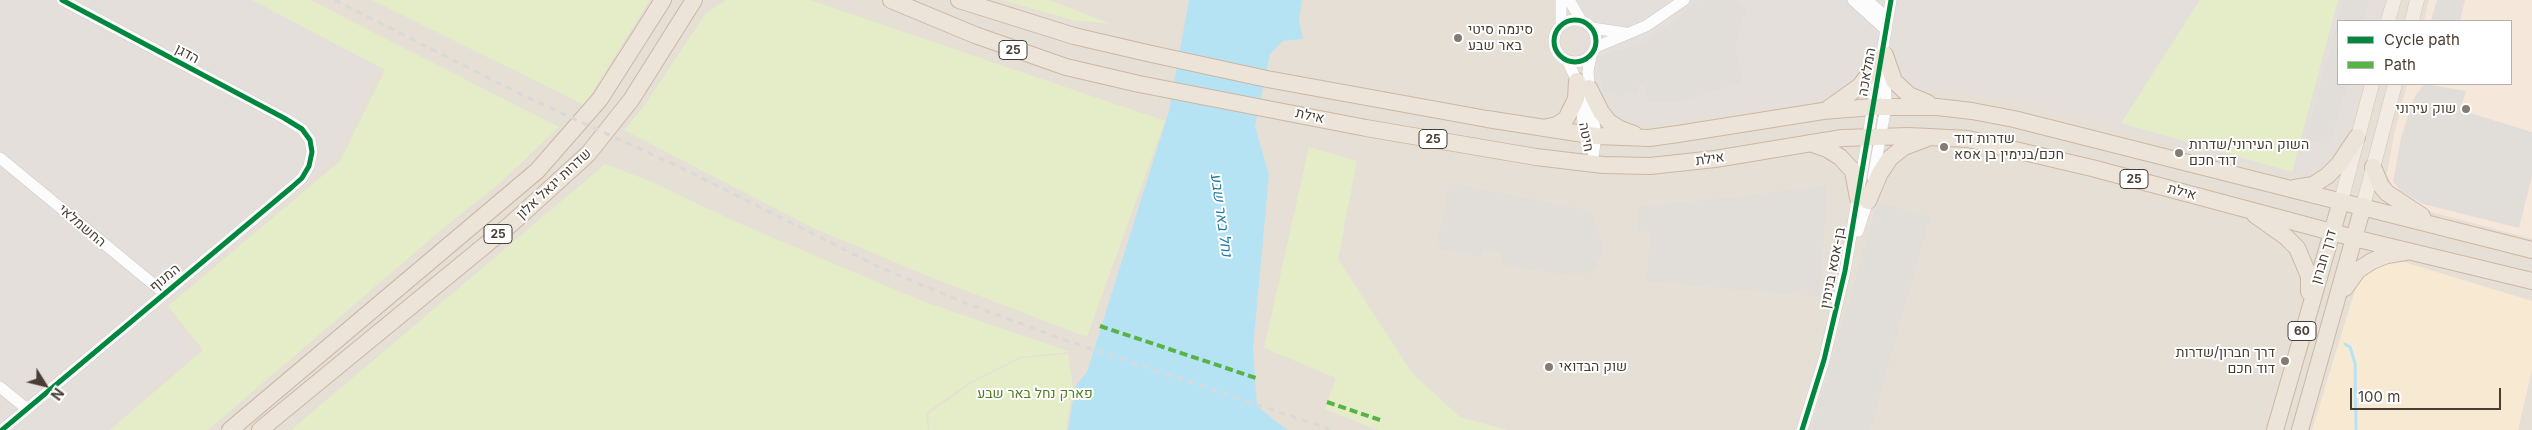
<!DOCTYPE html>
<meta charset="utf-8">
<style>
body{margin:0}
#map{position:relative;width:2532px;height:430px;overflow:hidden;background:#f2eeea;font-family:Inter,sans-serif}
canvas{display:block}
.legend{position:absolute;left:2337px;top:20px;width:175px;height:65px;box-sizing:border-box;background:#fff;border:1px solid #b6b2ae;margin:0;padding:6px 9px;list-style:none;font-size:15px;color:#483e34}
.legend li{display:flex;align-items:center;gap:10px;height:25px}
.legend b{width:25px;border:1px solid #b6b2ae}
.north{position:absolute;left:20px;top:360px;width:50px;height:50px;-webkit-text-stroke:4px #fff;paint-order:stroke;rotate:126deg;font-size:14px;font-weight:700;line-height:20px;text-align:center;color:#483e34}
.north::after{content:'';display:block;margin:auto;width:18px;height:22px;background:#483e34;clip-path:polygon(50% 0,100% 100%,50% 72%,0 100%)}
.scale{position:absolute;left:2350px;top:388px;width:151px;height:22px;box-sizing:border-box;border:2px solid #483e34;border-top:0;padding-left:6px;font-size:15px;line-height:18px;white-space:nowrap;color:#483e34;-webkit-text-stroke:4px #fff;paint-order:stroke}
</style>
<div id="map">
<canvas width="2532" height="430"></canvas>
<ul class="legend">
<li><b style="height:6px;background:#00873e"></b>Cycle path</li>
<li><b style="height:6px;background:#57b346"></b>Path</li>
</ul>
<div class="north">N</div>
<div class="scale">100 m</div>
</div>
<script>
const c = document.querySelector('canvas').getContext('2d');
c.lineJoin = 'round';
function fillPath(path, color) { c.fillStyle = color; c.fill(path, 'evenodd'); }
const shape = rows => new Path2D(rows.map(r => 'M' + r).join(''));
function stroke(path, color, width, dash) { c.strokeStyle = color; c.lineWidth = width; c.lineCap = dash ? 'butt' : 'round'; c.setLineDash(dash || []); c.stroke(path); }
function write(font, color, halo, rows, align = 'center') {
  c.font = font + ' Inter,Heebo,sans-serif'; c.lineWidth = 4; c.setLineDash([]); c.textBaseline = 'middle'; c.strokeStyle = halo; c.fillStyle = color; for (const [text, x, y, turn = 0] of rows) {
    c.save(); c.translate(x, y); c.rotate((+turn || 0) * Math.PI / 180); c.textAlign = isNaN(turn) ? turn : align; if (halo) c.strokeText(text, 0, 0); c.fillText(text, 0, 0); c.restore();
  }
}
fillPath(shape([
 [0,0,2532,0,2532,430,0,430],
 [2338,21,2511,21,2511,84,2338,84]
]), '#e6dfd6');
fillPath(shape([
 [2429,0,2532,0,2532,239,2424,210,2394,189,2387,174,2394,134,2407,84,2511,84,2511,21,2424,21]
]), '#f6e7db');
fillPath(shape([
 [0,0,250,0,379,66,335,158,163,305,197,350,108,430,0,430],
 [1567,0,2383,0,2378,21,2338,21,2338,84,2361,84,2345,146,2310,176,2279,171,2060,112,1951,89,1814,102,1643,126,1614,113,1593,87,1579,59]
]), '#e5dfdb');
fillPath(shape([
 [252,0,310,0,559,127,498,185,447,225,208,430,110,430,203,350,168,306,340,161,385,70],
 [372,0,650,0,584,105],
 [726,0,810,0,1165,121,1087,337,933,278,811,227,624,130,644,106,705,14],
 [1002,0,1049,0,1111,24,1072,20],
 [2200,0,2338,0,2292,172,2121,123],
 [1309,147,1357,161,1338,259,1412,373,1460,417,1507,430,1378,430,1325,409,1336,378,1264,348],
 [605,164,650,181,736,222,922,301,1070,352,1020,357,970,382,926,413,928,430,291,430],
 [1068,354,1073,387,1066,430,929,430,928,414,971,383,1021,358]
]), '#e4edc7');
fillPath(shape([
 [2394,259,2532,301,2532,370,2518,430,2312,430,2359,277]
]), '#f8ead2');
fillPath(shape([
 [1700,0,1736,0,1746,9,1735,48,1742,73,1738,83,1675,103,1648,101,1644,85,1638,86,1637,94,1617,96,1603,93,1597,57,1646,42],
 [2343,0,2369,0,2363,21,2338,21,2338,84,2347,84,2330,145,2306,139],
 [2437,0,2465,0,2460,21,2431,21],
 [2424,84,2466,91,2460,110,2532,132,2532,176,2519,228,2423,204,2401,191,2393,182,2401,138,2414,98],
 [1450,183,1591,211,1603,247,1600,258,1594,270,1580,276,1510,267,1504,263,1501,253,1482,250,1482,258,1436,248],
 [1827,185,1820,297,1647,281,1650,232,1638,231,1638,206,1729,198],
 [1878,202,1930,217,1870,430,1811,430]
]), '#e1ddd8');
fillPath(shape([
 [1189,0,1302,0,1299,21,1303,39,1283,41,1270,54,1255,126,1269,175,1253,348,1257,406,1287,430,1068,430,1075,387,1087,372,1169,111]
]), '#b6e3f4');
stroke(shape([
 [2345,344,2350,347,2355,363,2356,430]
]), '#b6e3f4', 3);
const minor = shape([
 [1561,0,1561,25],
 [1569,0,1581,20],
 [1853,0,1886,30],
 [1867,0,1888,19],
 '1554 41a21 21 0 1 1 42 0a21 21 0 1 1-42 0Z',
 [1592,28,1625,33],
 [1596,47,1646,26,1684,0],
 [1591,56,1588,71,1589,88,1596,136,1592,164],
 [1568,62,1577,81,1586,141],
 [0,158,164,293],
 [1873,178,1886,106,1885,68],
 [1858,231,1870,194],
 [0,387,27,409],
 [2,430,292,187,302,178,309,166,312,152,310,140,302,129,284,118,62,0],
 [1802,430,1824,360,1845,271,1891,0]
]);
const major = shape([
 [2388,21,2394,0],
 [2412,21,2417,0],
 [2341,201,2372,84],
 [2363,206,2395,84]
]);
const highway = shape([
 [891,0,975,35,1066,67,1139,84,1366,128,1536,157,1603,165,1650,166,1715,159,1842,138,1909,136,1968,139,2092,168,2354,238,2532,281],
 [959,0,1074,36,1147,53,1267,79,1487,119,1596,136,1649,138,1678,134,1823,111,1873,107,1937,107,1972,111,2014,119,2532,250],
 [1885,55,1894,81,1909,95,1928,103],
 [1589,88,1601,112,1609,122,1620,129,1634,134],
 [1829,108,1860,86,1881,58],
 [1543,128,1557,125,1566,119,1576,99,1577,81],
 [1810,143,1827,149,1840,157,1853,171,1858,198],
 [2373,167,2381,186,2387,193,2422,216],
 [2294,188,2313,185,2327,176,2339,164,2357,137],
 [1868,201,1880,173,1890,158,1904,147,1925,139],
 [2255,215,2286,237,2297,248,2309,276,2309,292],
 [2345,288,2358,270,2372,261,2387,255,2405,252],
 [230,430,537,171,600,99,663,0],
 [260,430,511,224,588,154,631,100,694,0],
 [2275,430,2341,201],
 [2300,430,2363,206]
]);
stroke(minor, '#d0cbc7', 12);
stroke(major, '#d6c8b5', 15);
stroke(highway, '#ccb7a2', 18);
stroke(minor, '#fdfcfc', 11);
stroke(major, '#f1ebe3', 14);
stroke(highway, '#ece3d9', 16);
stroke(shape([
 [335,0,526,97,684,169,877,266,968,304,1062,339,1332,430]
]), '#d9d9d8', 3, [6, 6]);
stroke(shape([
 [1100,326,1259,379],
 [1327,402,1380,420]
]), '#57b346', 4, [8, 4]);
stroke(shape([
 '1554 41a21 21 0 1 1 42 0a21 21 0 1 1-42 0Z',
 [2,430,292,187,302,178,309,166,312,152,310,140,302,129,284,118,62,0],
 [1802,430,1824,360,1845,271,1891,0]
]), '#00873e', 5);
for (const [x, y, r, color] of [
 [1458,38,5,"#847c74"],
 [2466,109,5,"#847c74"],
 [1944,147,5,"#847c74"],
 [2179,153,5,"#847c74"],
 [2285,361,5,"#847c74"],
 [1549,367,5,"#847c74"]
]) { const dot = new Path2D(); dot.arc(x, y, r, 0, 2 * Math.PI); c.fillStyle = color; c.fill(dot); stroke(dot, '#fff', 2); }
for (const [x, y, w] of [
 [1013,50,28],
 [1433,139,28],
 [2134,179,28],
 [498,234,28],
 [2302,331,28]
]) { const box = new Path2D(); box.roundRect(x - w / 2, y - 9.5, w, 19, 4); c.fillStyle = '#fff'; c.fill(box); stroke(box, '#483e34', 1); }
write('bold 12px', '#483e34', null, [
 ["25",1013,50],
 ["25",1433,139],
 ["25",2134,179],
 ["25",498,234],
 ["60",2302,331]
]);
write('14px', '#483e34', '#fff', [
 ["סינמה סיטי",1468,30],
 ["באר שבע",1468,46],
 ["שוק עירוני",2456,109,"right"],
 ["שדרות דוד",1954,139],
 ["חכם/בנימין בן אסא",1954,155],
 ["השוק העירוני/שדרות",2189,145],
 ["דוד חכם",2189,161],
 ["דרך חברון/שדרות",2275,353,"right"],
 ["דוד חכם",2275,369,"right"],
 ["שוק הבדואי",1559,367]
], 'left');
write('14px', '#483e34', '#fff', [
 ["הדגן",187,54,28],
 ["המלאכה",1867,72,-80],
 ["אילת",1310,116,12],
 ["חיטה",1586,137,79],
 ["אילת",1710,159,-8],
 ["שדרות יגאל אלון",554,184,-43],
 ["אילת",2182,192,15],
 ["החשמלאי",82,226,40],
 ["דרך חברון",2324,257,-73],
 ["בן-אסא בנימין",1833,268,-79],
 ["המנוף",165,278,-40]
]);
write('14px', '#528021', '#fff', [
 ["פארק נחל באר שבע",1035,394]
]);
write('italic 15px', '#1f7ea5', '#fff', [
 ["נחל באר שבע",1221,215,82]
]);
</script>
